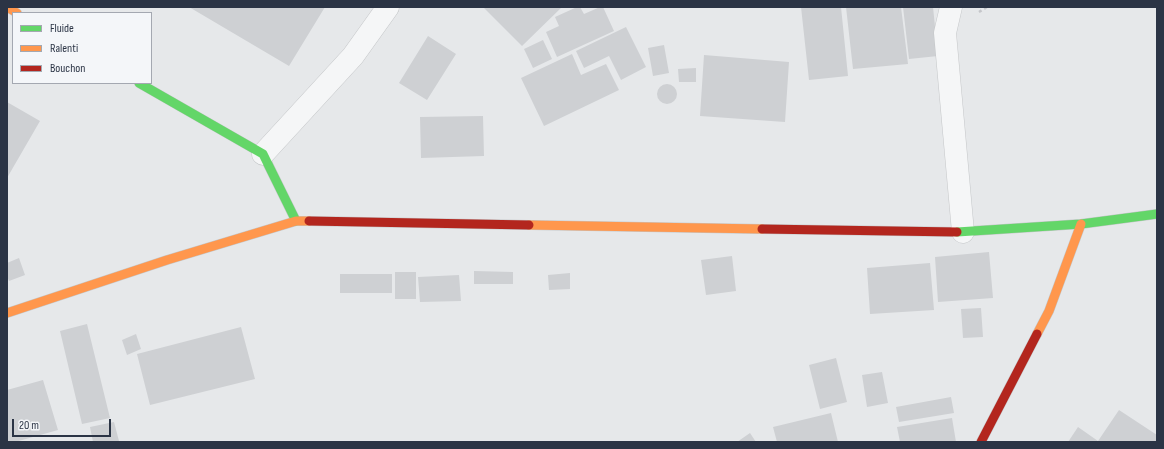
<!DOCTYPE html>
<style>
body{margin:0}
#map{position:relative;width:1164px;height:449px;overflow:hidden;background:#e6e8ea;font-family:"Sofia Sans Condensed",sans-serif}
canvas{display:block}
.frame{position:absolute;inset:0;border:8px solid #2b3445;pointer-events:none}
.legend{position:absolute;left:12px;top:12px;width:140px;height:72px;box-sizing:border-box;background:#f4f6f9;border:1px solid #a4a8b1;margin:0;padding:5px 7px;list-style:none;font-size:12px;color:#2b3445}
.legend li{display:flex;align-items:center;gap:8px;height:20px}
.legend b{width:20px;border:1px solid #a4a8b1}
.scale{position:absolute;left:12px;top:419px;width:99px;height:18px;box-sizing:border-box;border:2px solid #2b3445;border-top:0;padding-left:5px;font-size:12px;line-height:14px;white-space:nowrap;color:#2b3445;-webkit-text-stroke:3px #f4f6f9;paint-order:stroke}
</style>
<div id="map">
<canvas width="1164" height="449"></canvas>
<div class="frame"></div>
<ul class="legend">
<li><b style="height:5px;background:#63d668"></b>Fluide</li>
<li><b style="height:5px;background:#ff974d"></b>Ralenti</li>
<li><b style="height:5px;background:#b3261e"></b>Bouchon</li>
</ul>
<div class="scale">20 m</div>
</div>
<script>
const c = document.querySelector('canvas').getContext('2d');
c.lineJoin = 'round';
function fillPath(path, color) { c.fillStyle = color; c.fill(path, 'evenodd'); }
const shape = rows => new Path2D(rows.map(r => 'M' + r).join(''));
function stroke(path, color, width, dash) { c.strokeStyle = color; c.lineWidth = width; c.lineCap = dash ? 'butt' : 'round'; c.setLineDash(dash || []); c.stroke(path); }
fillPath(shape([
 [189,7,325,7,289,66],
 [483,7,562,7,522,46],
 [577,7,580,7,584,14,600,7,603,7,614,31,557,57,546,32,559,26,555,17],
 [801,7,841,7,848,76,809,80],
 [846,7,901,7,908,64,853,69],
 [903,7,933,7,938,56,909,59],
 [626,27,646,67,621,80,609,56,584,68,576,51],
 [428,36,456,54,427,100,399,83],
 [543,40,552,59,533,68,524,49],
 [664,45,669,73,653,76,648,48],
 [572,54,581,75,606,64,619,90,544,126,521,78],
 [704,55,789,62,785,122,700,116],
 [696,68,696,82,679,82,678,69],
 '657 94a10 10 0 1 1 20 0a10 10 0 1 1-20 0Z',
 [7,102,40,121,7,178],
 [483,116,484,156,421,158,420,117],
 [989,252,993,298,938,302,935,257],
 [732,256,736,291,706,295,701,260],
 [19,258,25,275,9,281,7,276,7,263],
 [930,263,934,310,870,314,867,268],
 [474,271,513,272,513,284,474,284],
 [395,272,416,272,416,299,395,299],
 [570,273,570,289,549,290,548,275],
 [340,274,392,274,392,293,340,293],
 [459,275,461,301,420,302,418,277],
 [981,308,983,337,963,338,961,309],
 [87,324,110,418,82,424,60,331],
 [241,327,255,379,150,405,137,354],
 [136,334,141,349,127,355,122,340],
 [836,358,847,402,820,409,809,365],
 [882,372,888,403,867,407,862,375],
 [43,380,58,430,15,442,7,442,7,390],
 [951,397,954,413,899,422,896,407],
 [1119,410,1157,435,1157,442,1068,442,1078,427,1098,441],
 [831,413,838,442,777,442,773,427],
 [952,418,956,442,900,442,897,427],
 [114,422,119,441,93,442,90,427],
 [750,433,756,442,737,442]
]), '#ced0d3');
const street = shape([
 [951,7,945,33,963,232],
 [263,154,353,56,388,7]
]);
const fast = shape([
 [139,83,263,154,296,221],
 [957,232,1081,224,1157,214]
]);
const slow = shape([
 [7,7,17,13],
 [529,225,762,229],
 [7,313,167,260,296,221,309,221],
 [1037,334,1049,311,1081,224]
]);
const jam = shape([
 [309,221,529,225],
 [762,229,957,232],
 [981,442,1037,334]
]);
stroke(street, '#c4c6c8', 23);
stroke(fast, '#c4c6c8', 10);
stroke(slow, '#c4c6c8', 10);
stroke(jam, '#c4c6c8', 10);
stroke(shape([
 [979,12,987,7]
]), '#c5c6ca', 2.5, [3, 3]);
stroke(street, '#f5f6f7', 22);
stroke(fast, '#63d668', 9);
stroke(slow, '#ff974d', 9);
stroke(jam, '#b3261e', 9);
</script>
